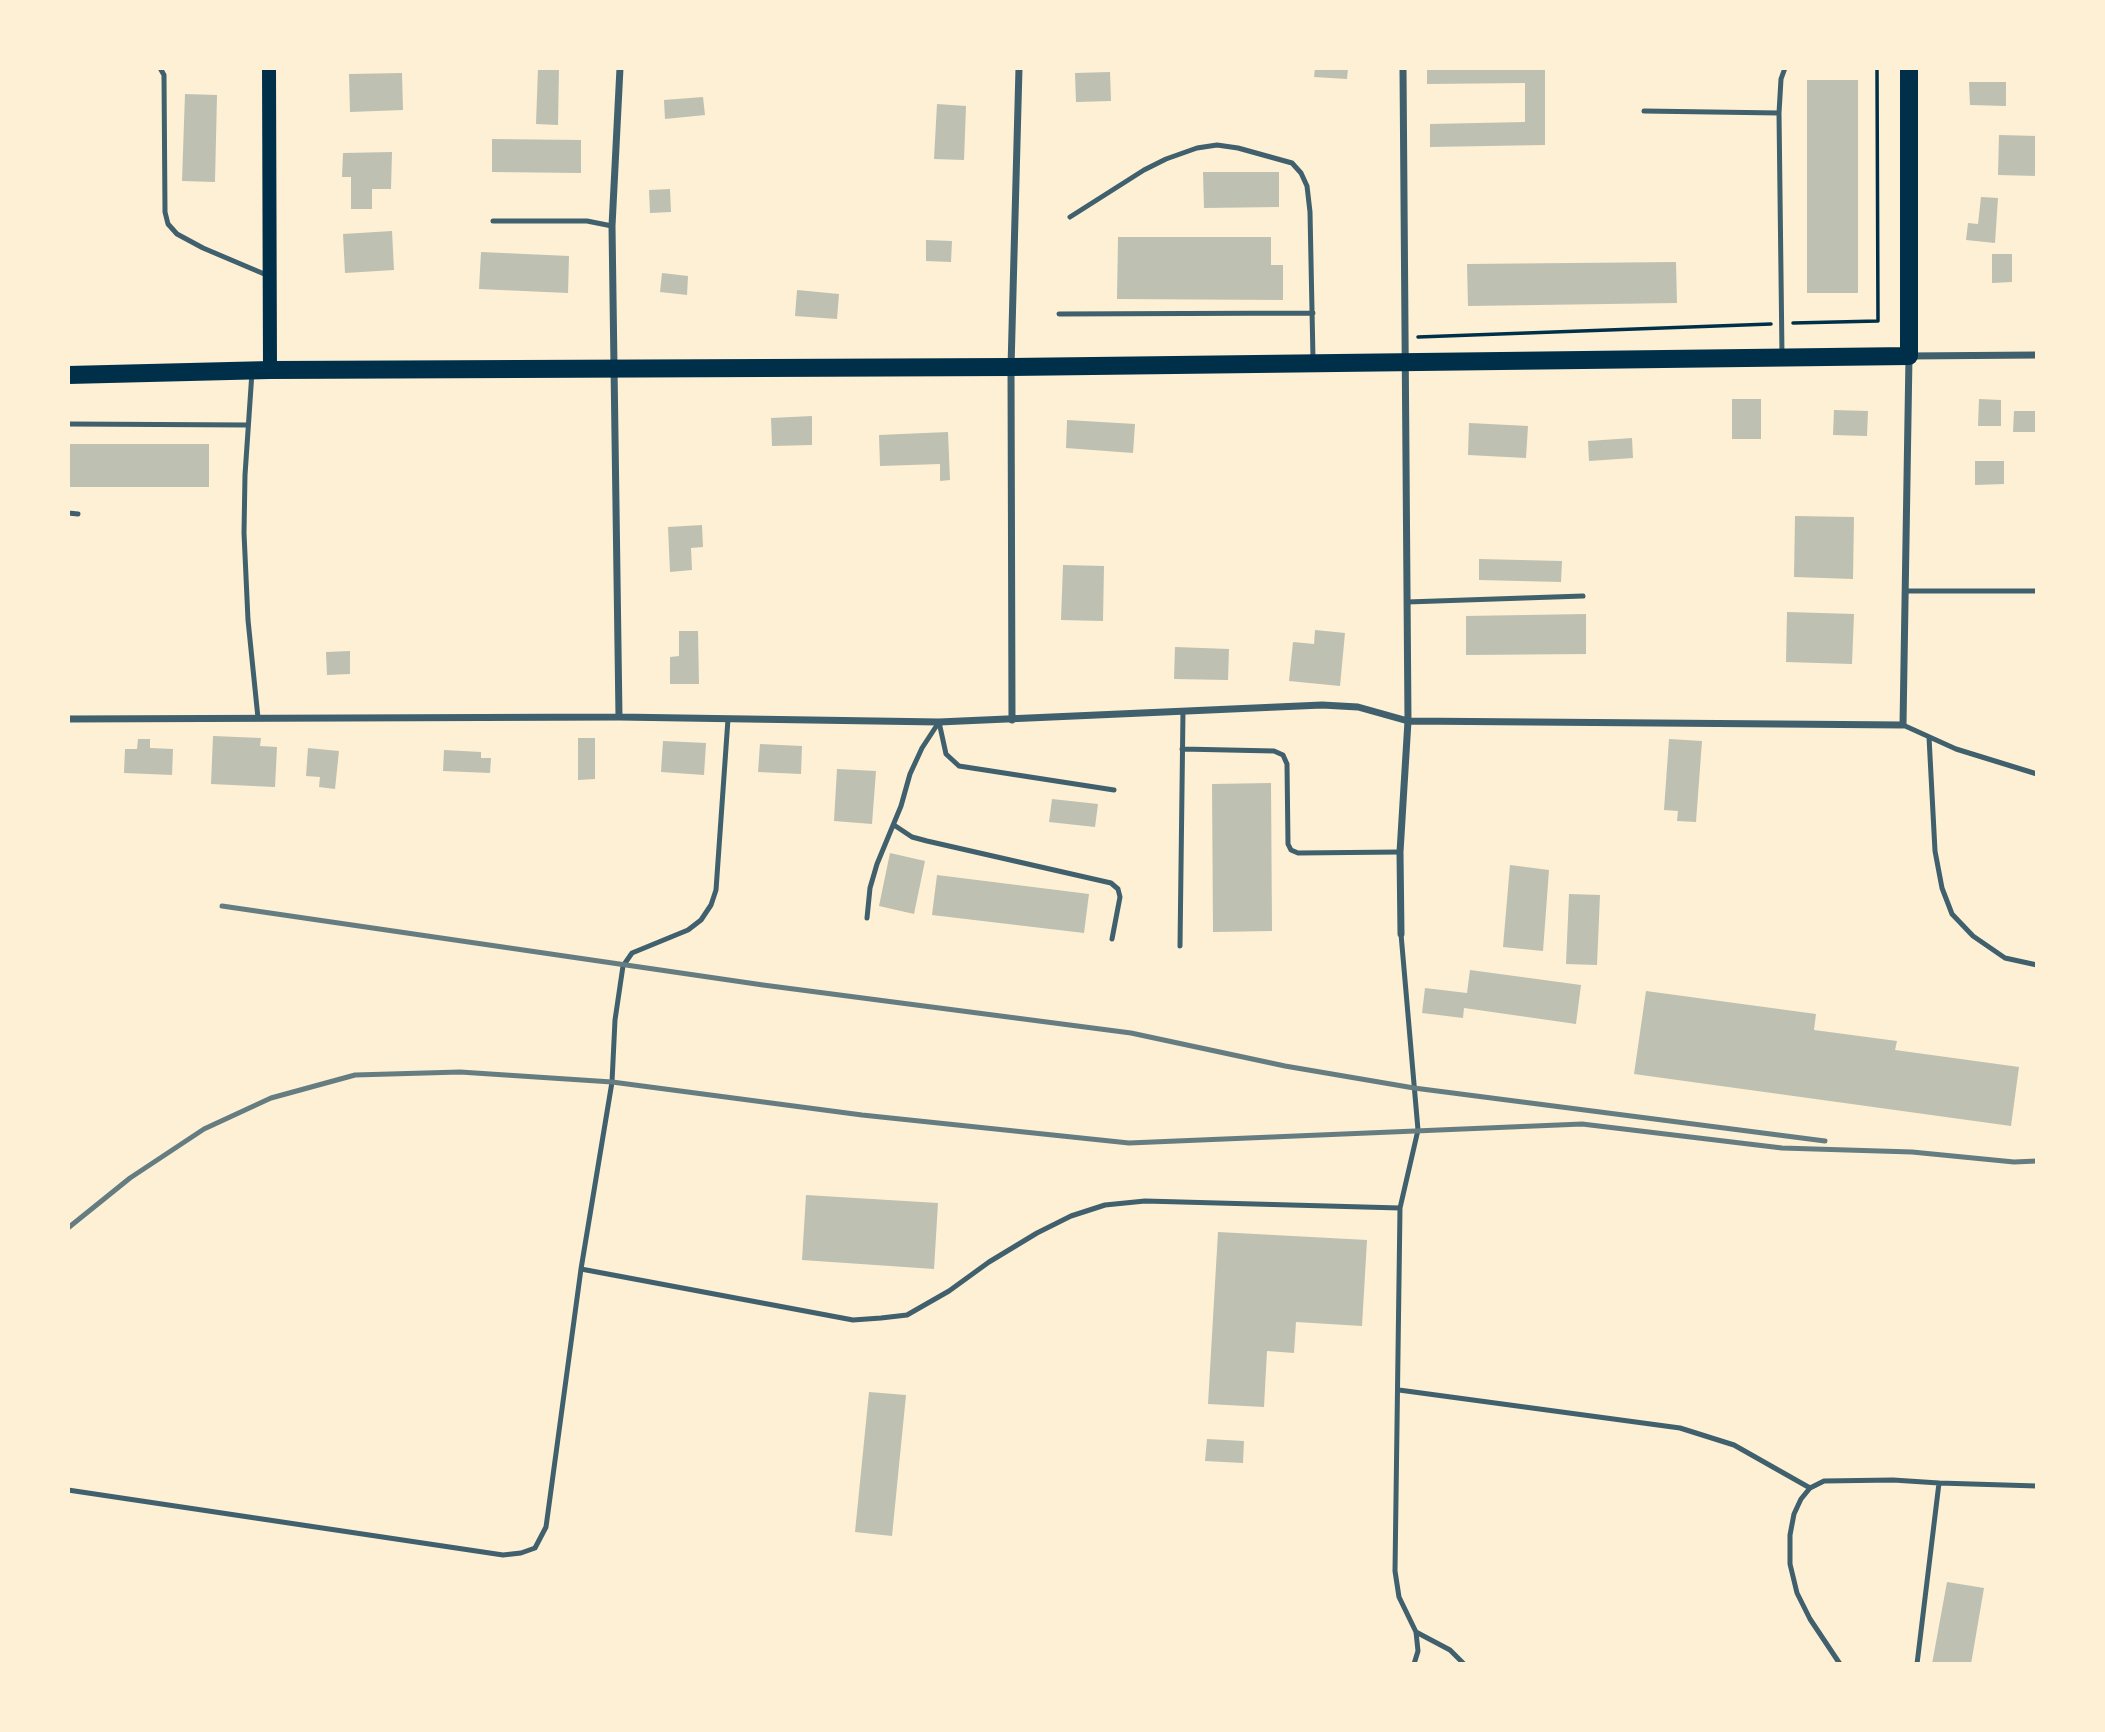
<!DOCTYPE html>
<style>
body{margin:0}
#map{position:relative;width:2105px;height:1732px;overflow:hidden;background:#fdf0d5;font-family:"IBM Plex Sans",sans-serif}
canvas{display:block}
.frame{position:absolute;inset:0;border:70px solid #fdf0d5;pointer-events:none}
</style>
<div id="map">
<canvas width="2105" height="1732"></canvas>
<div class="frame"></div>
</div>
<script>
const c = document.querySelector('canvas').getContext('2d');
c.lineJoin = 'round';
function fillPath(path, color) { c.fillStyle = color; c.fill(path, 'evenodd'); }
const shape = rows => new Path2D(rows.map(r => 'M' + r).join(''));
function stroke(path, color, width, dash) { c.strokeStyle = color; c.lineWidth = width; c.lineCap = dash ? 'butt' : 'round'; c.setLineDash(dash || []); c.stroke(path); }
fillPath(shape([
 [538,68,559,68,558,125,536,124],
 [1315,68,1348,68,1347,79,1314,77],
 [1427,68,1545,68,1545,145,1430,147,1430,124,1525,122,1525,83,1427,84],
 [1110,72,1111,101,1076,102,1075,73],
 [402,73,403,110,350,112,349,74],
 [1807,80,1858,80,1858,293,1807,293],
 [1969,82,2006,82,2006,106,1970,105],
 [185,94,217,95,215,182,182,181],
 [703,97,705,115,665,119,664,100],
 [937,104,966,106,964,160,934,159],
 [1999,135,2037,136,2037,176,1998,175],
 [492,139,581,140,581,173,492,172],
 [392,152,391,189,372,189,372,209,351,209,351,177,342,177,343,153],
 [1203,172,1279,172,1279,207,1204,208],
 [670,189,671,212,650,213,649,190],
 [1981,197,1998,198,1995,243,1966,240,1968,223,1978,224],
 [392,231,394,270,345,273,343,234],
 [1118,237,1271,237,1271,265,1283,265,1283,300,1117,299],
 [926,240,952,241,951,262,926,261],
 [481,252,569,256,568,293,479,289],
 [1992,254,2012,254,2012,282,1992,283],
 [1676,262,1677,303,1468,306,1467,264],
 [662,273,688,276,687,295,660,292],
 [797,290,839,294,837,319,795,316],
 [1732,399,1761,399,1761,439,1732,439],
 [1979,399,2001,400,2001,426,1978,426],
 [1834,410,1868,411,1867,436,1833,435],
 [2014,411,2037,411,2037,432,2013,432],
 [812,416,812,445,772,446,771,418],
 [1067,420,1135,424,1133,453,1066,448],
 [1469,423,1528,426,1526,458,1468,455],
 [948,432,950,480,940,481,940,464,880,466,879,435],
 [1632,438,1633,458,1589,461,1588,441],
 [70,444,209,444,209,487,70,487],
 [1975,461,2004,461,2004,484,1975,485],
 [1795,516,1854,517,1853,579,1794,577],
 [702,525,703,547,691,548,692,570,670,572,668,527],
 [1479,559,1562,561,1561,582,1479,580],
 [1063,565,1104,566,1103,621,1061,620],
 [1787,612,1854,614,1852,664,1786,662],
 [1586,614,1586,654,1466,655,1466,616],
 [1315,630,1345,633,1340,686,1289,681,1293,642,1314,644],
 [679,631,698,631,699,684,670,684,670,657,679,656],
 [1175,647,1229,649,1228,680,1174,679],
 [350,651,350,674,327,675,326,652],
 [213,736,261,738,260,746,277,747,275,787,211,784],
 [578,738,595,738,595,779,578,780],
 [138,739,150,739,150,748,173,749,172,775,124,773,125,749,137,749],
 [1669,739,1702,741,1696,822,1677,821,1678,811,1664,810],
 [663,741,706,743,704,775,661,772],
 [760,744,802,746,801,774,758,772],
 [308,748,339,751,335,789,319,787,320,777,306,776],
 [444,750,481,752,481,758,491,758,490,773,443,771],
 [837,769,876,771,872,824,834,821],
 [1271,783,1272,931,1213,932,1212,784],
 [1052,799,1098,804,1095,827,1049,822],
 [890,853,925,861,914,914,879,906],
 [1510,865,1549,870,1543,951,1503,947],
 [937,875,1089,894,1084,933,932,915],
 [1569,894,1600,895,1597,965,1566,964],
 [1470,970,1581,985,1576,1024,1464,1008,1463,1018,1422,1013,1425,988,1467,993],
 [1646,991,1816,1014,1814,1030,1897,1041,1895,1050,2019,1067,2011,1126,1634,1074],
 [806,1195,938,1203,934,1269,802,1260],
 [1218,1232,1367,1240,1362,1326,1296,1322,1294,1353,1267,1351,1264,1407,1208,1404],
 [869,1392,906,1395,892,1536,855,1532],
 [1207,1439,1244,1441,1243,1463,1205,1461],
 [1947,1582,1984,1588,1971,1664,1932,1664]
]), '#bec0b2');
stroke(shape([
 [1793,323,1878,321,1877,68],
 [1418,337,1771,324]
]), '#003049', 3.5);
stroke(shape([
 [160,68,164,75,165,212,168,224,177,234,203,248,269,276],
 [1644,111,1779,113],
 [1070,217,1144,170,1166,159,1197,148,1217,145,1238,148,1292,163,1301,173,1307,186,1310,212,1313,359],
 [493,221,587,221,612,226],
 [1059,314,1313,313],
 [1782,355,1779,113,1781,79,1785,68],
 [252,372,245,475,244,533,248,620,258,718],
 [68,424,248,425],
 [68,513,78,514],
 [1907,591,2037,591],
 [1407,602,1583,596],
 [939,722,946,754,959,766,1114,790],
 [1903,725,1956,749,2037,774],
 [1929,737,1935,851,1942,888,1952,914,1973,936,2005,958,2037,965],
 [1182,749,1274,751,1283,755,1287,764,1288,844,1291,850,1298,853,1400,852],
 [894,825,912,837,927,841,1111,883,1118,889,1120,897,1112,939],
 [867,918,870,888,877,864,901,806,910,774,922,748,939,722],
 [1401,934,1418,1130,1400,1208,1395,1571,1399,1597,1416,1632,1418,1651,1414,1664],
 [1180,946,1183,711],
 [581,1269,853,1320,881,1318,907,1315,949,1291,989,1262,1037,1233,1071,1216,1105,1205,1145,1201,1400,1208],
 [1399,1390,1680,1428,1734,1445,1810,1488],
 [68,1490,503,1555,521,1553,535,1548,546,1527,581,1269,612,1082,615,1020,623,966,632,953,688,930,701,920,711,905,716,890,728,719],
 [1416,1632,1450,1650,1464,1664],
 [1840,1664,1810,1619,1797,1593,1790,1564,1790,1535,1794,1514,1801,1499,1810,1488,1824,1481,1893,1480,1939,1483],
 [1917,1664,1939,1483,2037,1486]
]), '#3f606c', 5);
stroke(shape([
 [619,717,612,226,620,68],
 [68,719,619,717,939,722,1322,705,1358,707,1408,721,1903,725,1909,356,2037,355],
 [1012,720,1011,367,1019,68],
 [1401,934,1400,852,1408,721,1403,68]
]), '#3f606c', 7);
stroke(shape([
 [269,68,270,370]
]), '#003049', 14);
stroke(shape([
 [68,375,270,370,1011,367,1909,356,1909,68]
]), '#003049', 18);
stroke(shape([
 [222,906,763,985,1131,1033,1285,1066,1414,1088,1825,1141],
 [68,1228,130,1178,204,1129,271,1098,355,1075,460,1072,612,1082,862,1115,1129,1143,1582,1124,1782,1148,1912,1152,2014,1162,2037,1161]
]), '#657d81', 5);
</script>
